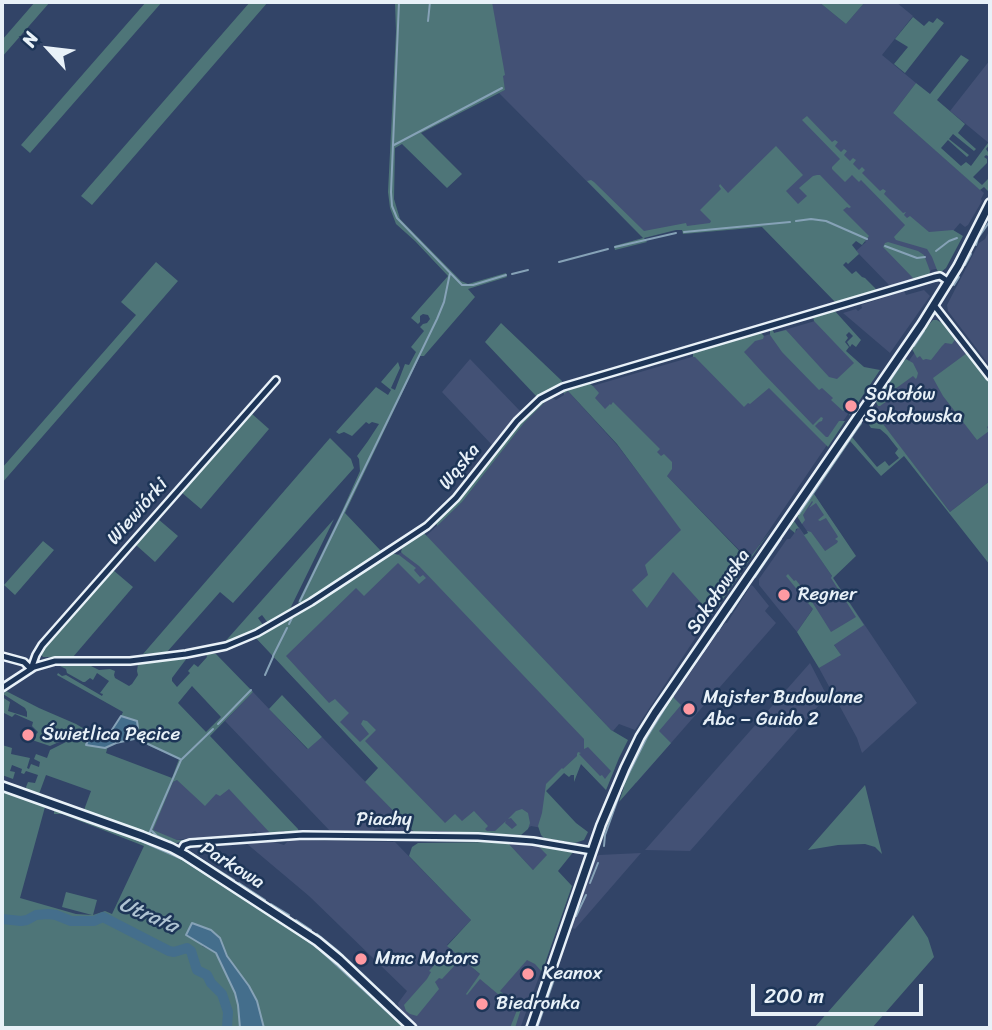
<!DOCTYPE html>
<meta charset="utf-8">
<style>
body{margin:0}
#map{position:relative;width:992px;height:1030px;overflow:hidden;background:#324467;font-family:Sriracha,sans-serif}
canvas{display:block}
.frame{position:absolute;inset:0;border:4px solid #e8f1f8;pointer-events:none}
.north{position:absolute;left:14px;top:14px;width:70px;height:70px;-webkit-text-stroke:5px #1d3557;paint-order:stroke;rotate:297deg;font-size:19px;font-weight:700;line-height:28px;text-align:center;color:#e8f1f8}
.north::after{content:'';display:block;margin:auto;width:24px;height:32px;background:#e8f1f8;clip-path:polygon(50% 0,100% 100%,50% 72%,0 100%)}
.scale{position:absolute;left:751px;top:984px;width:172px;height:32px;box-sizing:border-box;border:4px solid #e8f1f8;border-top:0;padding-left:9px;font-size:21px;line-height:24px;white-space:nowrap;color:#e8f1f8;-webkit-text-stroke:5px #1d3557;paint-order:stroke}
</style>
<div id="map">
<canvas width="992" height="1030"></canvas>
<div class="frame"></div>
<div class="north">N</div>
<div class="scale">200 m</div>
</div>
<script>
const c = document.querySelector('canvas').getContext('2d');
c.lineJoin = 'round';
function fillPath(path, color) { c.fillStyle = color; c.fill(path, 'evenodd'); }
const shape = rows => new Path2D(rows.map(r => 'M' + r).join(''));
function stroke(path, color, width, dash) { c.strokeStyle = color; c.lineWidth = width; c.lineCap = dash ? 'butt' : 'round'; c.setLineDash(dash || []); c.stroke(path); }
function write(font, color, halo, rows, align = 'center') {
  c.font = font + ' Sriracha,sans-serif'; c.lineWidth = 5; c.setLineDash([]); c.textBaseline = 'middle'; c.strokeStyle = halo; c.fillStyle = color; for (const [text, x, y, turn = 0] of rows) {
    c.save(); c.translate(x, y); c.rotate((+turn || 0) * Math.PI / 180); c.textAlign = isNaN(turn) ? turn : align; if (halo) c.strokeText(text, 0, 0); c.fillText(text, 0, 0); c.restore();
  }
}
fillPath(shape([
 [488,2,819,2,846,24,865,2,896,2,913,16,882,55,916,83,893,113,984,193,981,199,982,201,968,225,965,227,960,223,954,230,941,268,931,270,929,275,891,287,856,251,866,242,832,221,674,229,641,236,499,93,505,90],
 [990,60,990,144,950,111],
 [990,229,990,366,948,311,947,305,979,243,985,239],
 [924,290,930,296,890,353,843,313,856,309,858,311,862,308,861,305,904,291,906,295],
 [815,321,871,380,749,560,582,389],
 [934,325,947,326,986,378,990,404,990,481,950,512,873,412],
 [470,359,521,412,493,446,442,392],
 [568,391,618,446,682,530,738,577,712,615,711,614,635,730,619,724,613,731,611,730,426,536,462,502,524,423,549,398,556,400,564,395,564,394],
 [814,494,844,539,822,553,798,518],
 [799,527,917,703,862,753,857,738,819,668,840,654,812,610,797,632,759,585,759,579,787,539,790,539],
 [403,545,615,768,606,790,577,760,546,791,542,828,531,826,519,835,438,831,255,637,310,606,391,553,397,555,403,551],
 [751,585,753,586,769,606,765,611,776,623,636,783,641,751,680,705,673,698,674,696,716,635,725,623,727,623],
 [810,663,827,696,690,851,645,850],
 [253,692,307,749,322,737,414,832,387,832,382,828,366,832,331,832,225,721],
 [177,780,217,794,229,788,273,835,262,836,255,831,251,833,249,837,239,838,237,836,199,839,196,837,177,840,152,831,173,782],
 [289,840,395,842,471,920,447,945,499,991,559,922,521,1026,519,1028,420,1028,399,1008,398,1003,407,991,309,896,246,843,271,841,284,845],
 [508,843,539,847,548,855,533,870],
 [641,853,575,929,570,927,596,857,599,855]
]), '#435175');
fillPath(shape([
 [35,2,50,2,2,57,2,40],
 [146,2,162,2,30,153,21,145],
 [250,2,268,2,92,205,81,196],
 [395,2,492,2,505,75,503,76,505,90,421,133,462,174,447,188,402,144,395,148,394,199,400,219,461,281,468,284,506,273,507,277,468,289,475,297,424,356,420,356,345,513,381,551,300,605,298,602,342,511,360,471,359,459,357,456,368,441,379,424,372,422,369,424,366,422,352,436,344,432,339,434,336,432,376,387,388,395,391,390,381,382,398,362,400,368,391,388,395,390,405,364,409,365,416,352,411,347,424,331,420,327,423,324,427,323,430,319,428,315,423,314,420,316,420,322,418,324,411,318,448,276,415,241,396,224,390,208,388,192,396,32],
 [819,2,865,2,846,24],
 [913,17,924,26,929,21,933,23,937,18,944,23,905,73,894,64,908,47,895,39],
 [961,55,969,60,937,100,965,124,958,133,976,149,974,151,953,134,949,139,969,155,967,157,948,140,941,148,961,166,966,162,971,166,985,147,988,143,990,144,986,149,990,155,988,156,986,155,984,157,987,159,987,163,973,177,982,185,989,178,989,174,990,175,989,192,984,187,980,190,893,113,916,83,930,94],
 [807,116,832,142,835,140,838,142,835,146,841,152,844,149,847,151,844,155,850,161,853,158,856,160,853,164,859,170,862,167,865,170,862,173,880,191,883,189,886,191,884,194,903,213,906,212,904,215,907,218,910,216,929,232,953,230,963,236,946,268,940,273,937,270,932,257,927,249,896,240,894,237,905,225,861,180,859,182,852,175,845,182,832,169,832,167,840,159,802,120],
 [776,146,803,175,786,191,798,204,807,196,799,188,813,176,817,175,820,175,851,207,849,208,847,207,843,210,869,236,862,245,856,241,852,245,859,254,848,264,846,262,843,265,852,274,856,271,862,277,865,278,875,288,877,292,837,304,762,227,683,234,682,230,676,230,644,238,647,242,615,250,614,246,643,238,587,181,591,180,594,182,644,231,686,223,687,226,710,223,711,221,700,210,721,189,719,186,720,184,728,193],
 [888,242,918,251,924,255,930,271,929,275,915,280,883,247,885,243],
 [156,262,178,281,2,483,2,468,136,315,121,302],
 [834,310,861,340,856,347,852,344,850,347,847,342,853,336,849,332,846,335,848,338,845,342,849,347,846,351,864,367,880,370,849,416,850,412,846,408,843,411,831,400,833,398,822,388,819,390,782,352,770,335,770,328,772,328,774,333,786,330,829,377,837,379,854,363,814,321,813,317],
 [933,320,937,320,942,323,944,322,990,382,990,424,987,427,989,431,977,440,943,396,933,378,967,353,956,338,952,344,945,343,942,346,931,360,926,359,923,360,920,356,917,358,912,349,913,342,923,328,925,329],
 [501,323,562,381,562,382,537,397,485,342],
 [760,332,764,336,763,339,755,341,744,352,762,372,813,425,821,417,823,418,822,421,819,422,815,426,826,437,828,437,839,421,845,421,828,447,769,388,750,404,748,403,744,407,695,357,693,357,693,352,698,350],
 [906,359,913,363,918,373,917,377,916,379,913,376,884,397,887,401,880,406,878,406,875,400,876,396,900,362],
 [586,381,593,386,599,393,595,398,605,409,610,404,611,405,613,402,660,449,657,452,661,456,664,454,672,462,672,469,667,476,748,560,771,530,744,568,742,568,740,572,741,573,712,615,673,572,647,608,632,590,648,575,645,565,681,530,617,444,568,391,564,394,563,389],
 [549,397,556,400,549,398,524,423,462,502,437,526,436,522,467,490,510,435,525,418],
 [872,410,878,413,883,424,950,512,990,481,990,565,904,456,881,476,850,441,814,494,856,556,833,578,864,625,834,645,841,655,819,668,797,632,813,609,786,576,788,574,794,581,796,580,809,597,831,632,856,617,831,578,832,576,799,528,796,529,795,533,790,529,789,523,794,521,804,535,808,533,807,531,811,532,825,551,837,543,838,541,835,539,838,537,837,535,826,518,820,521,818,520,824,515,816,503,809,508,813,502,812,501,808,507,803,515,805,520,802,524,797,516,797,512,859,421,862,424,852,437,877,467,885,461,889,466,899,458,895,453,898,449,887,435,880,429,871,428,864,417,863,415,865,412],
 [251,413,269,429,201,509,181,492],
 [330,438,351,459,354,468,233,603,220,592,167,652,143,654],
 [158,519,178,536,155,562,136,545],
 [334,519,289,611,268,623,262,615,258,618,263,625,251,633,222,645],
 [423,532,611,730,628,740,619,758,606,790,581,764,574,782,574,775,571,775,569,777,564,773,546,791,576,823,588,832,584,840,575,843,544,838,541,835,538,826,542,813,546,784,562,768,563,769,577,756,577,754,578,752,581,753,579,754,600,776,602,775,605,779,611,771,588,747,584,749,584,739,419,566,403,554,401,552,403,545],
 [43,541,54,550,15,595,4,585],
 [391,553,399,555,416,568,414,570,420,577,423,575,426,578,419,584,398,563,364,596,356,588,286,656,329,703,335,699,349,713,340,722,360,742,369,734,361,724,363,720,367,721,376,730,365,741,445,823,455,814,462,821,474,811,488,826,485,829,487,831,495,831,506,821,505,823,512,829,517,825,511,818,508,819,516,811,522,809,528,813,530,823,528,829,521,835,438,831,414,832,365,782,378,768,255,637,310,606],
 [113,570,133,587,73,657,43,657,40,653],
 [206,654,216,654,253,692,210,736,298,829,299,833,287,834,284,831,271,834,229,789,220,796,216,794,205,806,177,780,173,782,153,830,177,840,184,840,177,843,170,843,84,810,91,791,46,775,39,794,27,790,26,787,28,782,35,783,38,775,26,771,24,774,21,773,22,769,12,765,10,771,15,772,13,779,2,775,2,745,12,748,11,754,30,758,27,768,29,769,31,764,39,767,40,762,34,759,36,754,47,758,50,750,70,740,68,738,50,746,32,740,38,732,32,726,33,722,15,714,12,717,2,712,2,697,10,702,8,711,27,717,27,712,25,708,3,694,6,691,39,708,76,724,91,733,86,745,108,746,106,753,172,778,179,759,134,739,136,736,137,721,121,716,123,712,57,675,58,673,62,676,66,675,102,696,103,694,100,693,109,681,97,673,93,680,90,678,85,682,83,682,67,673,66,669,60,666,60,664,87,664,99,670,110,669,115,671,114,675,115,678,129,686,132,684,138,675,137,671,138,664,187,658,172,678,172,681,177,687,190,673,188,671,194,664,198,667,207,657],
 [192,686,221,717,206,732,178,703],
 [282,695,322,737,308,749,269,709],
 [671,695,674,696,674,698,681,705,659,731,671,743,619,802,624,787,623,781,640,745],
 [865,785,882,854,875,847,865,844,838,845,808,850],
 [2,789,44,804,45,807,20,898,76,914,92,915,62,907,66,892,97,900,93,915,105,911,112,914,144,846,62,814,54,814,54,807,143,839,186,859,290,925,326,952,407,1027,264,1028,249,986,227,956,220,938,202,946,216,953,235,993,238,1005,240,1028,2,1028],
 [500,842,508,843,533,870,547,855,539,847,574,851,558,871,572,886,542,972,535,964,527,960,500,991,521,1009,515,1028,510,1028,517,1010,480,979,467,995,466,994,480,974,447,946,471,920,409,856,412,847,418,843],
 [913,915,928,938,934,957,872,1028,814,1028],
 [445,953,457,963,442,979,439,978,435,982,439,989,417,1016,410,1014,406,1011,404,1005,427,979,431,972,429,971]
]), '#4e7578');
const water = shape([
 [121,716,137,721,138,728,134,739,116,743,105,748,86,745,91,733,106,739,121,716],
 [192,923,211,930,220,938,227,956,249,986,257,1001,264,1028,240,1028,238,1005,235,993,216,953,186,935,192,923]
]);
fillPath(water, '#446e8c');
stroke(water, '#86a2b7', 2);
stroke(shape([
 [399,2,391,192,392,206,397,218,462,285,473,285,506,275],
 [428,21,430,2],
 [394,145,502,88],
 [796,221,811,219,826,221,867,239],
 [684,232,790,222],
 [976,245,978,238,990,221],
 [885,246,917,258,925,257],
 [615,247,676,233],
 [936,251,949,241,957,238],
 [559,262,608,249],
 [965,265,971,254],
 [512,274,528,270],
 [954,285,959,277],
 [914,346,924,331],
 [877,400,903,361],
 [865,417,869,411],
 [799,514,861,423],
 [755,577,781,539],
 [300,601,437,319,444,302,450,273],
 [731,612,748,586],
 [289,624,292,618],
 [718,631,722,624],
 [703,652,713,637],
 [273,656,287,628],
 [265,675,273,657],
 [680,685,697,660],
 [218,724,251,690],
 [134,738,137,740],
 [148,744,180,759],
 [624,783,647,737,673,695],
 [61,811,132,837,182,859,290,928,319,949,405,1028],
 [152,831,157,836,168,841],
 [149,834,181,760,213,729],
 [170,841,173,843],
 [604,846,605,835,620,793],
 [186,850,234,880],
 [239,883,265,900],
 [590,883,598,863],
 [271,904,289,915],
 [576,916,586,895],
 [296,920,311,930],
 [317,934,338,951,394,1004],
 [532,1009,542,983],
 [537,1028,556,974]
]), '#86a2b7', 2);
stroke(shape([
 [2,919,21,921,27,920,36,915,48,914,56,915,71,921,94,921,103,917,169,951,174,952,187,948,191,951,197,970,207,975,211,983,222,994,228,1012,227,1028]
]), '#446e8c', 10);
const street = shape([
 [934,305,990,377],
 [2,656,24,662,31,669],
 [31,669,36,655,42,645,276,380],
 [2,688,34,667,55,661,130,661,186,654,226,646,257,633,311,602,427,526,456,498,517,421,540,399,563,387,935,277,940,276,949,282],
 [180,852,184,845,190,843,303,835,478,837,533,841,592,851]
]);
const secondary = shape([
 [2,786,142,836,172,848,185,855,317,941,340,960,412,1028],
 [531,1028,601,825,625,768,640,737,655,713,922,324,958,266,990,203]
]);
stroke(street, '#e8f1f8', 10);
stroke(secondary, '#e8f1f8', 12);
stroke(street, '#1d3557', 5);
stroke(secondary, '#1d3557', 7);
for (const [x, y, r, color] of [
 [851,406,7,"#ff9aa2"],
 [784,595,7,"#ff9aa2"],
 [689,709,7,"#ff9aa2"],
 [28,735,7,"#ff9aa2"],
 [361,959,7,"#ff9aa2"],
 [528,974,7,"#ff9aa2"],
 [482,1004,7,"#ff9aa2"]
]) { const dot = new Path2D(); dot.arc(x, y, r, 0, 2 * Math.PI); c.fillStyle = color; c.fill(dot); stroke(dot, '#1d3557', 2.5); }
write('19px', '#e8f1f8', '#1d3557', [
 ["Sokołów",865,395],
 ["Sokołowska",865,417],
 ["Regner",798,595],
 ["Majster Budowlane",703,698],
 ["Abc – Guido 2",703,720],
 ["Świetlica Pęcice",42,735],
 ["Mmc Motors",375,959],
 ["Keanox",542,974],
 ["Biedronka",496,1004]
], 'left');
write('19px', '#e8f1f8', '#1d3557', [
 ["Wąska",460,467,-51],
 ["Wiewiórki",138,512,-49],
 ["Sokołowska",719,592,-56],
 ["Piachy",384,820],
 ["Parkowa",232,866,32]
]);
write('italic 21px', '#afc3d2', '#1d3557', [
 ["Utrata",148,916,23]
]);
</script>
